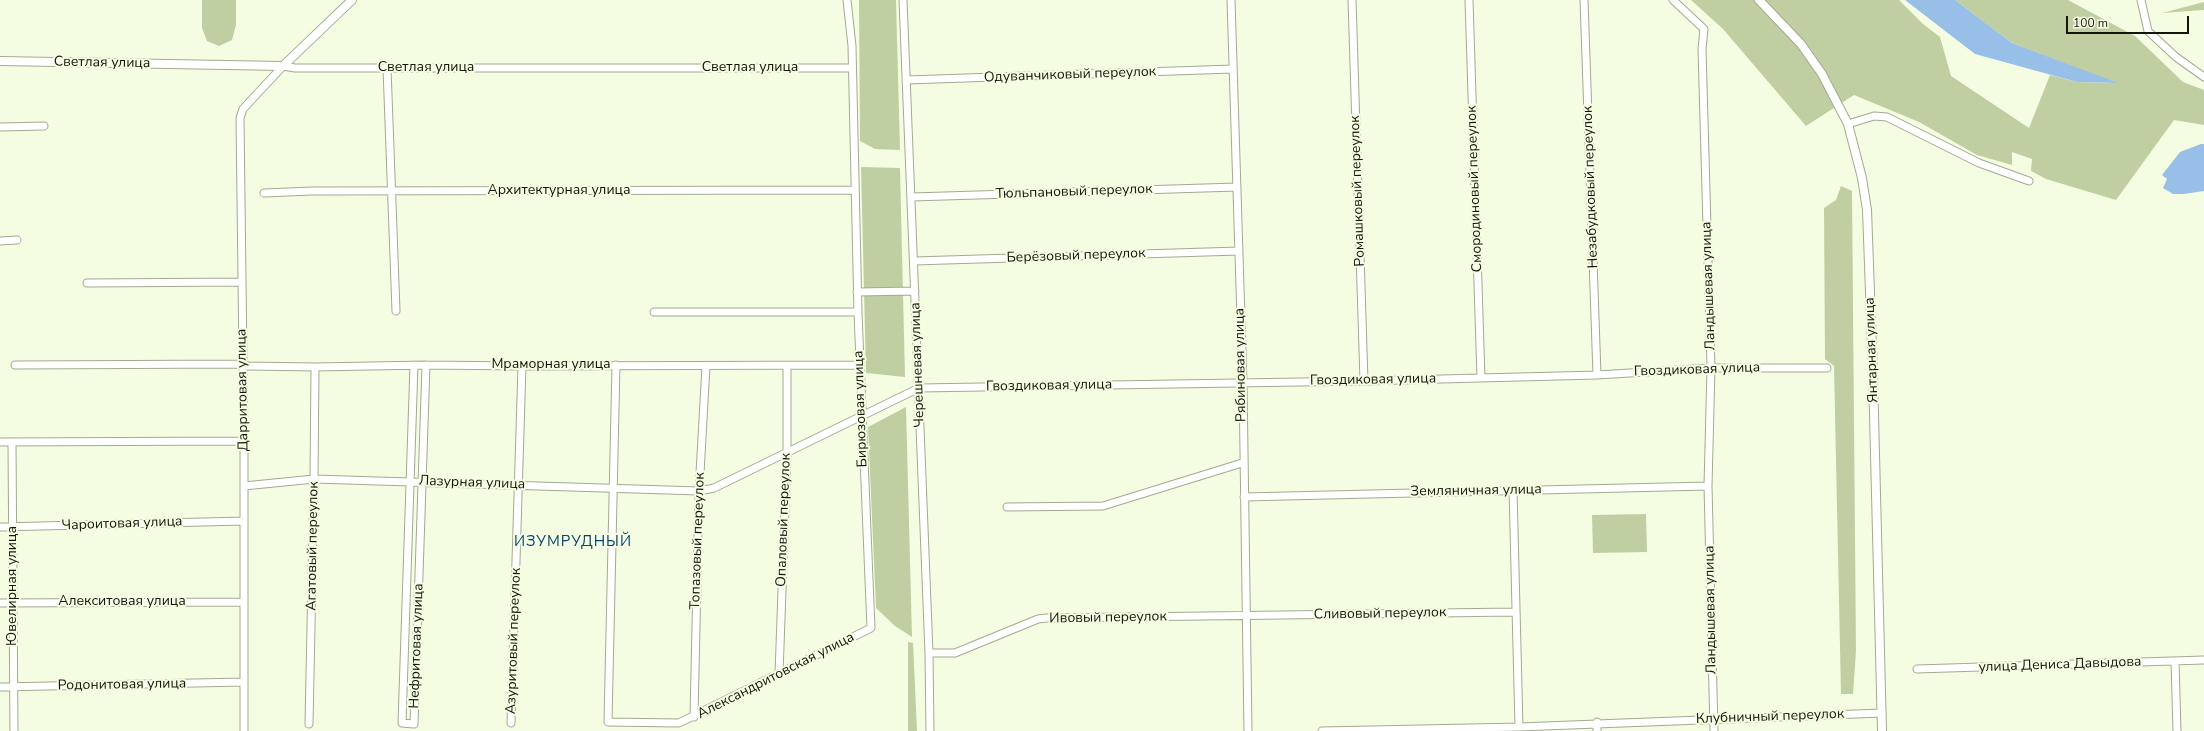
<!DOCTYPE html>
<meta charset="utf-8">
<style>
body{margin:0}
#map{position:relative;width:2204px;height:731px;overflow:hidden;background:#f4fde1;font-family:"Nunito Sans",sans-serif}
canvas{display:block}
.scale{position:absolute;left:2066px;top:16px;width:123px;height:18px;box-sizing:border-box;border:2px solid #13160c;border-top:0;padding-left:5px;font-size:12px;line-height:14px;white-space:nowrap;color:#13160c;-webkit-text-stroke:3px #f4fde1;paint-order:stroke}
</style>
<div id="map">
<canvas width="2204" height="731"></canvas>
<div class="scale">100 m</div>
</div>
<script>
const c = document.querySelector('canvas').getContext('2d');
c.lineJoin = 'round';
function fillPath(path, color) { c.fillStyle = color; c.fill(path, 'evenodd'); }
const shape = rows => new Path2D(rows.map(r => 'M' + r).join(''));
function stroke(path, color, width, dash) { c.strokeStyle = color; c.lineWidth = width; c.lineCap = dash ? 'butt' : 'round'; c.setLineDash(dash || []); c.stroke(path); }
function write(font, color, halo, rows, align = 'center') {
  c.font = font + ' "Nunito Sans",sans-serif'; c.lineWidth = 4; c.setLineDash([]); c.textBaseline = 'middle'; c.strokeStyle = halo; c.fillStyle = color; for (const [text, x, y, turn = 0] of rows) {
    c.save(); c.translate(x, y); c.rotate((+turn || 0) * Math.PI / 180); c.textAlign = isNaN(turn) ? turn : align; if (halo) c.strokeText(text, 0, 0); c.fillText(text, 0, 0); c.restore();
  }
}
fillPath(shape([
 [202,0,236,0,236,25,232,40,219,46,207,41,202,28],
 [859,0,896,0,900,150,875,149,860,141],
 [1691,0,1899,0,1923,24,1940,37,1951,76,2029,128,2050,75,2077,82,2116,83,2012,43,1955,0,2068,0,2135,36,2183,82,2204,90,2204,125,2174,120,2116,200,2046,179,2031,171,2032,159,2012,152,2012,165,1977,155,1919,122,1854,95,1806,126,1723,29],
 [2204,2,2204,10,2162,13],
 [861,167,900,168,905,377,866,373],
 [1841,186,1852,191,1856,651,1853,694,1841,694,1834,366,1825,359,1824,208,1836,200],
 [906,407,912,637,895,626,876,608,868,427],
 [1646,514,1647,552,1593,553,1592,515],
 [908,642,913,643,917,731,908,731]
]), '#c0cfa1');
fillPath(shape([
 [1905,0,1955,0,2012,43,2118,83,2077,82,1975,54],
 [2201,144,2204,144,2204,191,2184,194,2173,194,2163,188,2167,179,2162,175,2180,152]
]), '#98bfe8');
const minor = shape([
 [903,0,929,653,930,731],
 [1231,0,1243,382,1248,731],
 [1352,0,1364,381],
 [1469,0,1481,378],
 [1584,0,1597,375],
 [1673,0,1704,29,1702,49,1711,368,1708,486,1714,731],
 [2141,0,2148,31,2176,57,2204,77],
 [387,68,396,311],
 [906,80,1233,69],
 [1848,124,1874,116,1887,117,1979,163,2029,181],
 [0,127,44,126],
 [264,193,312,191,855,190],
 [912,197,1237,187],
 [0,241,17,240],
 [914,261,1239,251],
 [87,283,242,282],
 [857,292,915,291],
 [654,312,858,312],
 [15,365,243,364,248,366,315,367,426,365,522,366,860,365],
 [414,365,402,723,414,724,426,365],
 [616,365,608,722,679,723,871,628,858,313,852,46,847,0],
 [0,442,244,441],
 [12,442,14,731],
 [244,486,314,479,699,491,714,488,919,388,1364,381,1597,375,1711,368,1827,368],
 [1513,490,1519,727],
 [1244,497,1708,486],
 [1007,507,1103,506,1242,463],
 [0,527,244,521],
 [0,603,244,602],
 [929,653,955,653,1038,619,1047,618,1516,612],
 [2175,661,2177,731],
 [1917,669,2204,660],
 [779,674,787,451,787,366],
 [0,687,244,682],
 [694,717,699,491,706,366],
 [1597,722,1597,731],
 [511,723,522,366],
 [309,724,314,479,315,367],
 [244,731,244,441,240,118,243,109,283,66,295,68,852,68],
 [1322,731,1519,727,1882,713]
]);
const tertiary = shape([
 [1759,0,1801,44,1822,74,1848,124,1862,178,1867,210,1873,375,1882,731],
 [0,61,283,66,352,0]
]);
stroke(minor, '#a2ab90', 9);
stroke(tertiary, '#a2ab90', 10);
stroke(minor, '#fff', 7);
stroke(tertiary, '#fff', 8);
write('14px', '#13160c', '#f4fde1', [
 ["Светлая улица",102,63,1],
 ["Светлая улица",426,68],
 ["Светлая улица",750,68],
 ["Одуванчиковый переулок",1070,75,-2],
 ["Незабудковый переулок",1591,187,-92],
 ["Смородиновый переулок",1475,189,-92],
 ["Архитектурная улица",559,191],
 ["Ромашковый переулок",1358,191,-92],
 ["Тюльпановый переулок",1074,192,-2],
 ["Берёзовый переулок",1076,256,-2],
 ["Ландышевая улица",1709,286,-92],
 ["Янтарная улица",1872,350,-92],
 ["Мраморная улица",551,365],
 ["Черешневая улица",918,365,-92],
 ["Рябиновая улица",1241,365,-91],
 ["Гвоздиковая улица",1697,370,-2],
 ["Гвоздиковая улица",1373,380,-1],
 ["Гвоздиковая улица",1049,386,-1],
 ["Дарритовая улица",243,390,-91],
 ["Бирюзовая улица",861,409,-92],
 ["Лазурная улица",472,483,2],
 ["Земляничная улица",1476,491,-1],
 ["Опаловый переулок",784,520,-88],
 ["Чароитовая улица",122,524,-2],
 ["Топазовый переулок",698,541,-88],
 ["Агатовый переулок",313,546,-89],
 ["Ювелирная улица",13,586,-90],
 ["Алекситовая улица",122,602],
 ["Ландышевая улица",1711,610,-91],
 ["Сливовый переулок",1380,614,-1],
 ["Ивовый переулок",1108,618,-1],
 ["Азуритовый переулок",514,641,-88],
 ["Нефритовая улица",417,646,-88],
 ["улица Дениса Давыдова",2060,665,-2],
 ["Александритовская улица",776,676,-27],
 ["Родонитовая улица",122,685,-1],
 ["Клубничный переулок",1770,717,-2]
]);
c.letterSpacing = '1px';
write('15px', '#054172', '#f4fde1', [
 ["ИЗУМРУДНЫЙ",573,542]
]);
c.letterSpacing = '0px';
</script>
